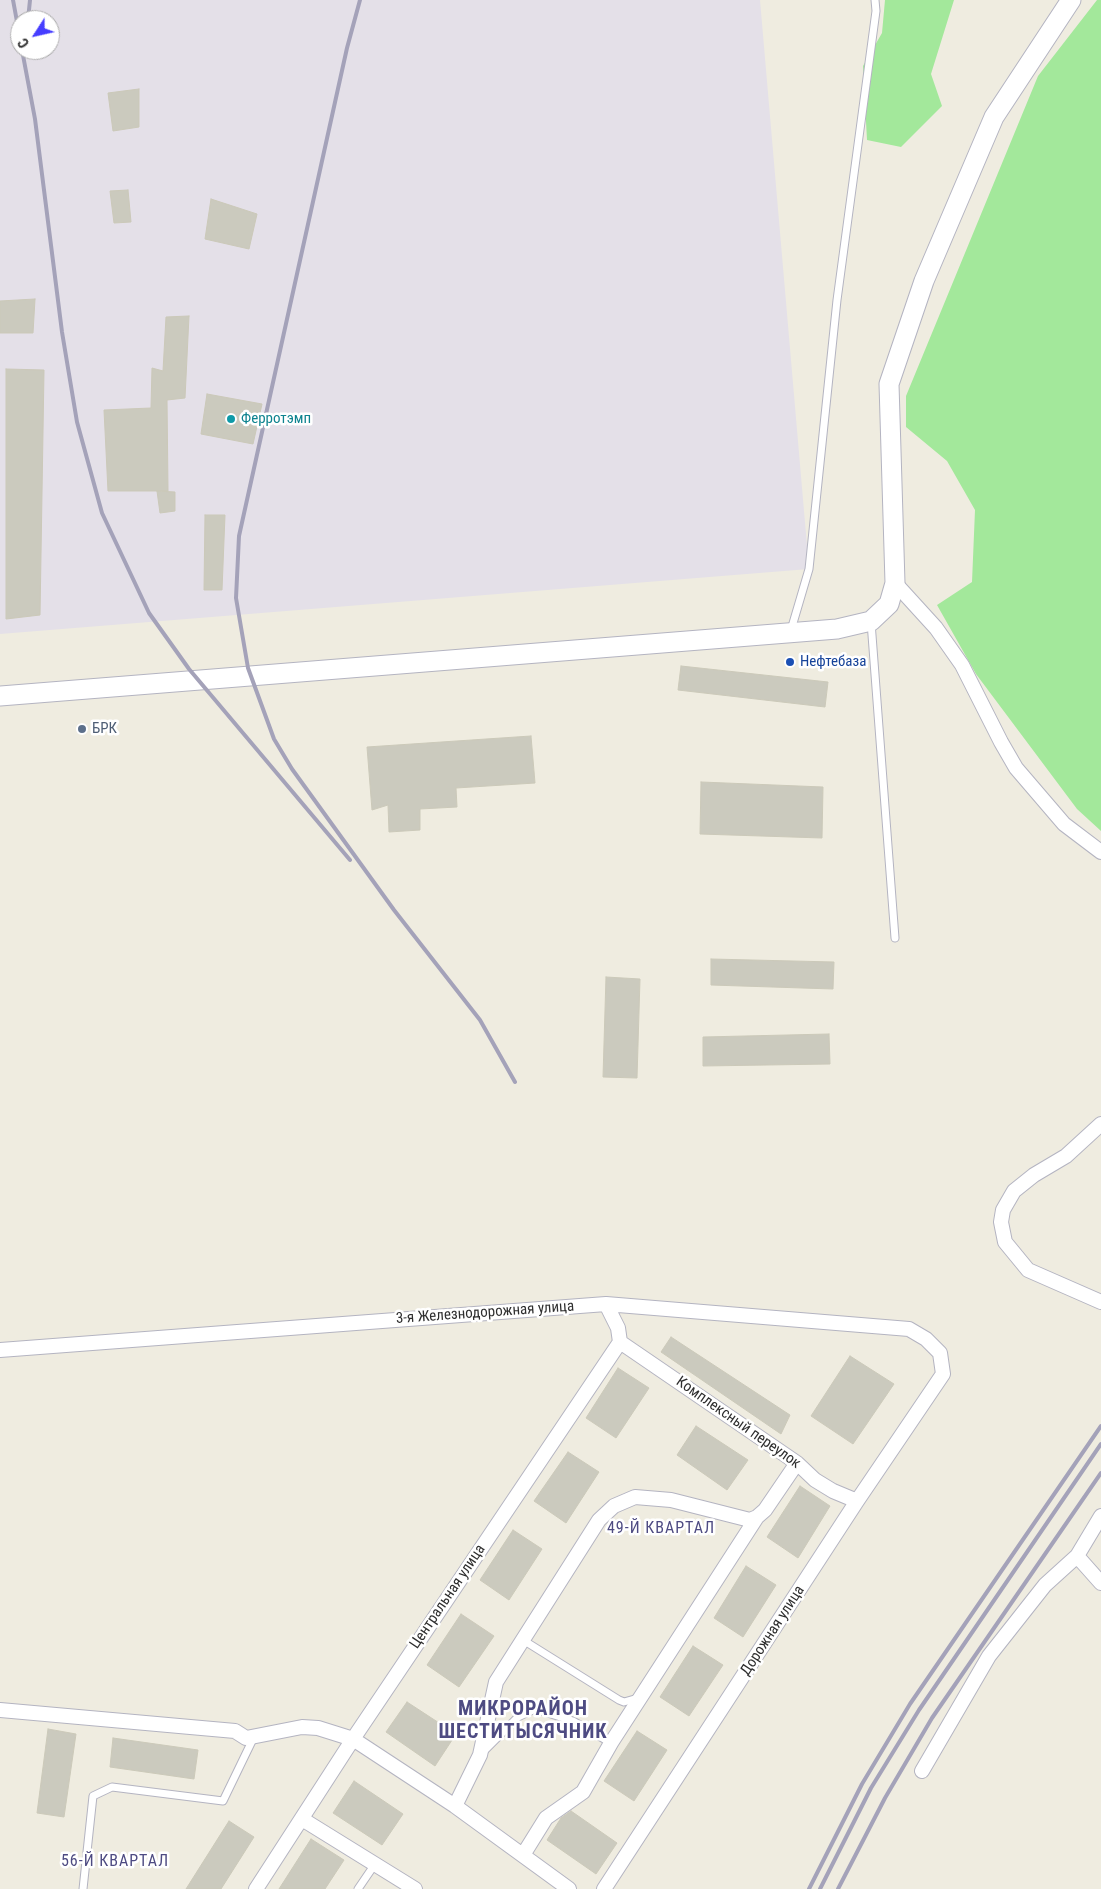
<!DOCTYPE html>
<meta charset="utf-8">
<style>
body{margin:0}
#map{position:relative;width:1101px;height:1889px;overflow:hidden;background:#efece0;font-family:"Roboto Condensed",sans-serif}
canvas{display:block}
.north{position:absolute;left:10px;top:10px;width:50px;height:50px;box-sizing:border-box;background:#fff;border:1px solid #ababab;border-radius:50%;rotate:235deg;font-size:14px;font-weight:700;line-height:20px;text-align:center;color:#2e2e2e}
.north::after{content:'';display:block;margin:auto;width:18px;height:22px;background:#463dff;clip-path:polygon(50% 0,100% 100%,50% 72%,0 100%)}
</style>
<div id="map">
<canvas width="1101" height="1889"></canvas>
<div class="north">С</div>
</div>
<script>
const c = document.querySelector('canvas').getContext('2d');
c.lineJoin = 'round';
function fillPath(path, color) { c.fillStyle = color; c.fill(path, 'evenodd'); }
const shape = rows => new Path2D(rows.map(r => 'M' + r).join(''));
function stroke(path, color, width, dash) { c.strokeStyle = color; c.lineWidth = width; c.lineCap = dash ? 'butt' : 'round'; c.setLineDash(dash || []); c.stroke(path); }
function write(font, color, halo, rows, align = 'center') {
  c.font = font + ' "Roboto Condensed",sans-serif'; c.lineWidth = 5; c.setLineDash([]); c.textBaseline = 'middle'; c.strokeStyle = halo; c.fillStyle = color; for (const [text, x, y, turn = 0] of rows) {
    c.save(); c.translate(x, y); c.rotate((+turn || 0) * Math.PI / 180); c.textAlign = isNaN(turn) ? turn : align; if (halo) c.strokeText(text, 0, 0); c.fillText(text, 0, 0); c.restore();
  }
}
fillPath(shape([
 [0,0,760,0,809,569,0,634],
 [20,20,50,20,50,50,20,50]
]), '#e4e0e8');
fillPath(shape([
 [885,0,954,0,931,74,942,106,901,147,867,140,863,66,882,33],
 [1097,0,1101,0,1101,831,1077,809,976,674,937,605,972,582,975,510,947,461,906,427,906,396,1038,76]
]), '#a3e89b');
const building = shape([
 [139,89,139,127,113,131,108,93,139,89],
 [128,190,131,222,114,223,110,191,128,190],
 [211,199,257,214,249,249,205,239,211,199],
 [35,299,33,333,0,333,0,301,35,299],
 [189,316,185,398,167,400,168,491,108,491,104,410,151,408,152,368,163,371,166,317,189,316],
 [6,369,44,370,40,615,6,619,6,369],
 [207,394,262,404,253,444,201,434,207,394],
 [157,491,175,492,175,511,160,513,157,491],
 [205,515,225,515,222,590,204,590,205,515],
 [681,666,828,682,825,707,678,690,681,666],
 [531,736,535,783,456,788,457,807,420,809,420,830,389,832,388,805,372,810,367,747,531,736],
 [701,782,823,787,822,838,700,834,701,782],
 [711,959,834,962,833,989,711,985,711,959],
 [606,977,640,979,637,1078,603,1077,606,977],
 [829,1034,830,1064,703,1066,703,1037,829,1034],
 [671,1337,790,1415,781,1434,661,1352,671,1337],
 [850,1356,894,1384,853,1444,811,1416,850,1356],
 [618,1368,649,1388,616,1438,586,1418,618,1368],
 [696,1426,748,1460,727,1490,677,1455,696,1426],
 [568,1452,599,1472,566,1523,534,1501,568,1452],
 [800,1486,830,1506,798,1558,767,1537,800,1486],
 [513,1530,542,1549,509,1600,480,1580,513,1530],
 [746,1566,776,1585,743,1637,714,1618,746,1566],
 [461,1614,494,1636,459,1687,427,1665,461,1614],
 [693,1646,723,1665,689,1716,660,1697,693,1646],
 [407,1702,456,1734,435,1766,386,1732,407,1702],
 [48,1729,76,1734,64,1817,37,1813,48,1729],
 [637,1731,667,1750,634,1801,604,1781,637,1731],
 [113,1738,198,1750,194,1779,110,1767,113,1738],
 [354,1781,403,1814,382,1845,333,1813,354,1781],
 [571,1811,617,1843,596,1874,547,1840,561,1818,571,1811],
 [229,1821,254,1837,221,1889,186,1889,229,1821],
 [311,1839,344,1860,325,1889,279,1889,311,1839]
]);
fillPath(building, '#cbcabe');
stroke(building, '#cbc9b9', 1);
const lane = shape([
 [871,622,895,938],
 [791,630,809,569,837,300,876,11,875,0],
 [523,1640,619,1700,624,1702,638,1698],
 [483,1752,518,1717,535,1709,573,1721,611,1743],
 [83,1889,93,1796,112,1787,223,1801,253,1739],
 [358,1889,375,1864]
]);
const street = shape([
 [895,583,936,628,962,665,1001,742,1016,768,1064,824,1101,852],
 [1101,1124,1066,1156,1034,1175,1014,1191,1003,1210,1001,1222,1005,1242,1028,1270,1101,1302],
 [620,1342,797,1463,815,1480,833,1491,857,1501],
 [0,1350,606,1304,909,1329,926,1339,940,1353,943,1374,857,1501,604,1889],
 [1101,1516,1077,1556,1101,1583],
 [0,1710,235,1731,246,1738,302,1727,318,1728,353,1739,455,1806,569,1889],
 [922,1771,989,1656,1045,1585,1077,1556],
 [455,1806,480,1755,496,1682,599,1520,614,1506,635,1497,671,1500,750,1520,757,1517,765,1510,797,1463],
 [302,1819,415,1889],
 [523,1855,546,1818,583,1792,611,1743,757,1517],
 [256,1889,353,1739,620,1342,618,1328,606,1304]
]);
const secondary = shape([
 [0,696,837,629,871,621,889,604,895,583,889,384,924,281,994,117,1071,0]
]);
stroke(lane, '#b4b4c1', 9);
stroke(street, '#b4b4c1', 16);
stroke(secondary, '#b4b4c1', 21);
stroke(lane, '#fff', 7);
stroke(street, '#fff', 14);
stroke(secondary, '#fff', 19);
stroke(shape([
 [13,0,20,38],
 [360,0,347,48,239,536,236,598,248,668,274,739,292,769,394,910,480,1020,515,1082],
 [28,20,30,0],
 [22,50,35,119,62,332,77,422,102,513,149,613,189,669,350,860],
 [809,1889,862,1784,910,1704,1101,1426],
 [820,1889,871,1788,919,1710,1101,1444],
 [838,1889,885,1798,932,1718,1101,1473]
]), '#a4a2b9', 4);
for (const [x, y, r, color] of [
 [231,419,5,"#0f9aa8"],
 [790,662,5,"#1a4fb4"],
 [82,729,5,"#5c6f8a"]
]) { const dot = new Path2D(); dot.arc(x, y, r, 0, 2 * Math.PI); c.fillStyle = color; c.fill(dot); stroke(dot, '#fff', 2); }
write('15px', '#0d838f', '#fff', [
 ["Ферротэмп",241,419]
], 'left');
write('15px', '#164399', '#fff', [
 ["Нефтебаза",800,662]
], 'left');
write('15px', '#4e5e75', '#fff', [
 ["БРК",92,729]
], 'left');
write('15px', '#2e2e2e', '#fff', [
 ["3-я Железнодорожная улица",485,1313,-4],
 ["Комплексный переулок",738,1423,35],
 ["Центральная улица",448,1597,-56],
 ["Дорожная улица",773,1631,-57]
]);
c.letterSpacing = '1px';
write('16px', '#4e4b82', '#fff', [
 ["49-Й КВАРТАЛ",661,1529],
 ["56-Й КВАРТАЛ",115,1862]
]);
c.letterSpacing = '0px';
c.letterSpacing = '1px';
write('bold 20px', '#4e4b82', '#fff', [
 ["МИКРОРАЙОН",523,1710],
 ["ШЕСТИТЫСЯЧНИК",523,1733]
]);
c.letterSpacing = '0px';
</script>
